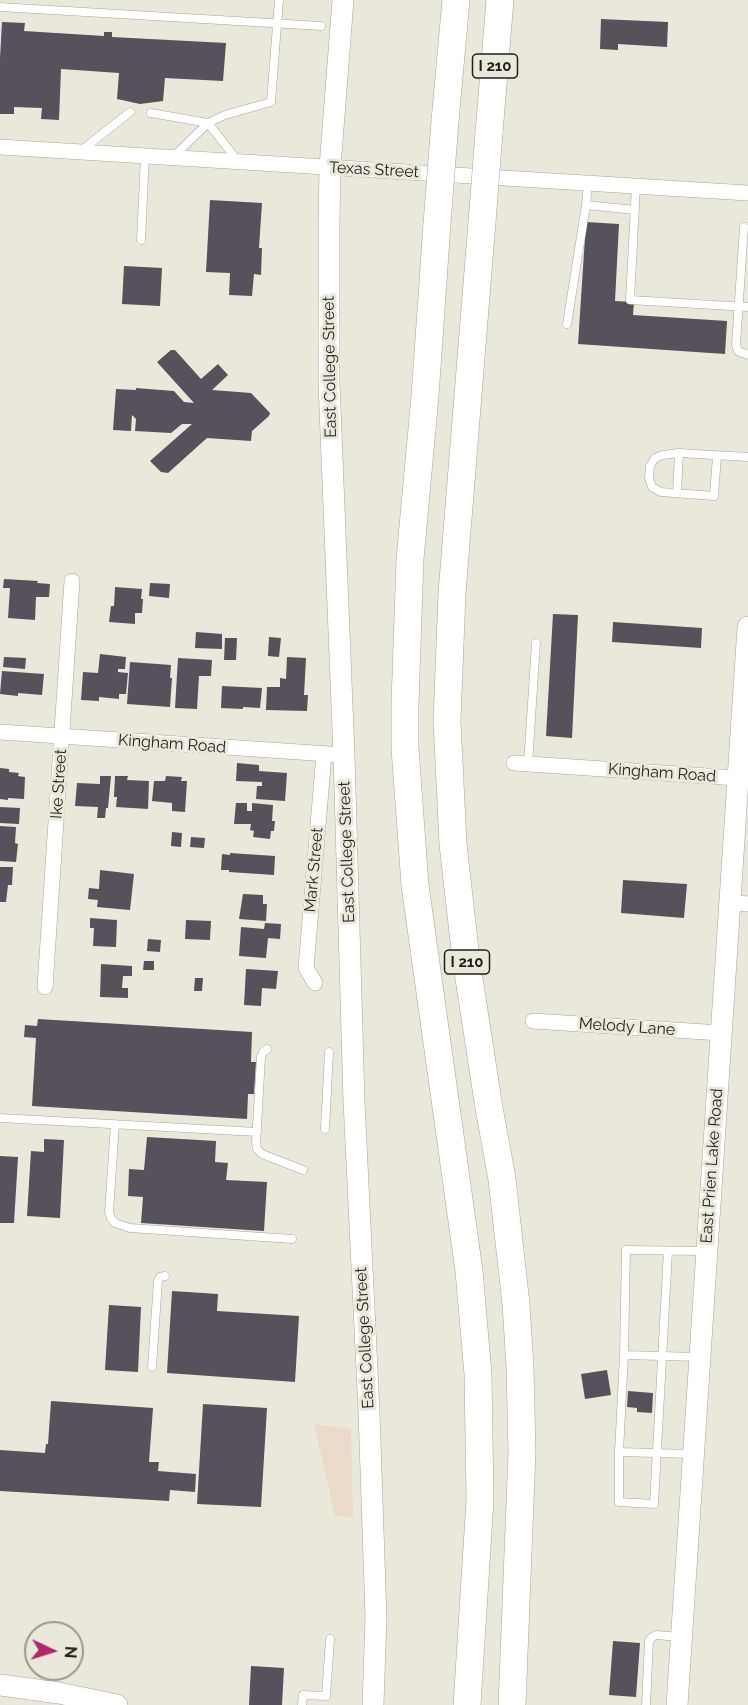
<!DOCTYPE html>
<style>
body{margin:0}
#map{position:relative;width:748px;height:1705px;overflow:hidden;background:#eae8db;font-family:Raleway,sans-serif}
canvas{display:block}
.north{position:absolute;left:24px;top:1621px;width:60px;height:60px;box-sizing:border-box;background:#eae8db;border:2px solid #99988e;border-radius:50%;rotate:94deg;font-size:16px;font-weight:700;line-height:24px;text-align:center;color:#201f1b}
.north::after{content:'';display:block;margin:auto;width:21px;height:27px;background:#b0286b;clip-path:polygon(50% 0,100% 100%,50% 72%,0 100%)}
</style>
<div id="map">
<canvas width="748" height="1705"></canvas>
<div class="north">N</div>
</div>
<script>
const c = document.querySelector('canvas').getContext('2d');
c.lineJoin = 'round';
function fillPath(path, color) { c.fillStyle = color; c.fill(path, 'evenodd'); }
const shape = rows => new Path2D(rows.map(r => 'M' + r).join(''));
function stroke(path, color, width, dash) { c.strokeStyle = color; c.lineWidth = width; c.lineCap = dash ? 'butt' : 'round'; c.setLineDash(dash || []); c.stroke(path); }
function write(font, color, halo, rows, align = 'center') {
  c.font = font + ' Raleway,sans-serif'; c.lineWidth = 6; c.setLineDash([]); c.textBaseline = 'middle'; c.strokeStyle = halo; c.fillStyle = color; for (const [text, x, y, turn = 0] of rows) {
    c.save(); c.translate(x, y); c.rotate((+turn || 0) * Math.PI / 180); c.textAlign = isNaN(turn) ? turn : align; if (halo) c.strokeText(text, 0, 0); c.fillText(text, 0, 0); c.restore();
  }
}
fillPath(shape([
 [314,1424,351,1429,353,1517,335,1516]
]), '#ebdac9');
fillPath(shape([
 [601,19,668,22,667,47,618,44,618,50,600,49],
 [2,22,25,23,24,31,104,36,104,32,112,32,112,37,226,43,223,81,165,78,163,101,140,104,117,99,119,73,61,69,59,120,41,119,42,108,14,107,14,114,0,114,0,58],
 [210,200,262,203,259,248,262,248,261,275,254,274,252,296,229,295,230,273,206,272],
 [586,222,619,224,615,301,634,302,633,315,727,321,725,354,578,344],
 [124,266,162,268,160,306,122,304],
 [171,350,175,350,201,379,218,364,228,375,212,390,251,393,270,413,269,416,252,431,251,441,207,438,168,473,161,472,150,461,192,424,182,424,171,433,135,431,136,419,132,415,131,431,113,430,116,389,136,390,136,388,174,391,184,402,194,403,157,362],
 [4,579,38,581,37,583,50,584,49,597,36,597,35,620,8,618,10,588,3,588],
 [150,583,170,584,169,598,149,596],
 [115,587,142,589,141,599,143,599,142,613,135,613,135,624,109,622,111,606,114,606],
 [553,614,578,615,572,738,546,736],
 [613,622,702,628,701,648,612,642],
 [196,632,222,634,222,649,195,648],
 [269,637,281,638,279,657,268,656],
 [225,638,237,638,236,660,224,660],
 [100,654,126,657,125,669,118,669,118,672,128,673,126,694,119,694,119,699,99,697,99,701,81,700,83,672,98,673],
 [4,657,26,658,25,669,3,667],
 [287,657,306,658,304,695,308,695,307,711,266,710,267,687,280,687,280,678,286,679],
 [178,658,212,660,211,676,199,676,197,709,175,708],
 [130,662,171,665,170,678,172,678,170,707,127,704],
 [2,671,44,674,42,695,18,693,18,696,0,694],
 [222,686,262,688,260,708,243,707,243,709,221,708],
 [237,763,259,765,259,771,287,773,285,801,256,799,257,786,262,786,262,782,236,781],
 [0,768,9,769,9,772,19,773,18,776,25,777,24,799,8,798,8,800,0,799],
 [100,776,111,776,108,808,106,808,105,818,97,818,98,807,75,806,77,783,100,784],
 [115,776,128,776,127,780,149,781,148,809,116,807,117,797,114,797],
 [166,776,182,777,181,781,187,781,185,812,172,811,172,803,152,801,154,781,165,781],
 [236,803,247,803,247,811,252,811,252,803,273,805,272,821,275,821,274,831,271,831,270,839,253,837,254,831,250,830,251,824,234,824],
 [0,807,20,808,19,824,0,823],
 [0,826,16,827,15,843,18,844,16,862,0,861],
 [172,832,182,833,181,847,171,846],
 [191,837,205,838,204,848,190,847],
 [230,853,275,856,274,875,229,872,229,870,221,870,222,854,230,855],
 [0,867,13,867,12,885,8,885,6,902,0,902],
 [100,870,134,874,130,910,97,907,98,900,88,899,89,888,99,889],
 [623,880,687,884,684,918,621,913],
 [243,894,263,895,263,904,267,904,266,921,239,919],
 [90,918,117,920,116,947,93,946,94,928,90,928],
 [186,920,211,921,210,940,185,939],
 [265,923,281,924,280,939,268,938,266,958,239,956,241,927,264,929],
 [148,939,161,940,160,952,147,951],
 [144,961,154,961,154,970,143,970],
 [101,964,132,966,132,976,123,976,122,988,128,988,128,998,100,997],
 [246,969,278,971,276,989,262,988,261,1006,244,1005],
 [195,978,203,978,202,991,194,991],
 [38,1019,252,1032,251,1062,256,1062,254,1094,248,1094,247,1119,32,1106,36,1038,24,1037,25,1025,37,1026],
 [147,1137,216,1141,215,1162,228,1163,226,1180,267,1182,264,1231,141,1223,143,1197,128,1196,129,1169,144,1170],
 [44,1139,64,1140,60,1218,27,1216,31,1151,44,1152],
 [0,1156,18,1157,14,1223,0,1223],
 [172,1291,218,1294,217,1311,299,1316,295,1382,167,1373],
 [109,1305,141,1307,138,1372,105,1370],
 [607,1370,611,1395,585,1399,581,1374],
 [628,1391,653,1393,652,1413,637,1412,637,1408,627,1407],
 [51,1401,153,1408,149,1462,159,1462,158,1471,196,1474,195,1492,170,1490,169,1501,0,1491,0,1450,45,1453,46,1444,48,1444],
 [203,1404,267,1408,261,1507,197,1504],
 [613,1641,640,1643,636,1697,609,1695],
 [251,1666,284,1668,282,1705,249,1705]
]), '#57515b');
const lane = shape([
 [0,7,321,26],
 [151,113,208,123,238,161],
 [82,150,130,112],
 [173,157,208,123,225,115,271,102,279,0],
 [588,183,586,205,635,210],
 [636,186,630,300,748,307],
 [744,227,736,345,738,351,748,355],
 [141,240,145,156],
 [567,324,586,205],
 [717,456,714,496,661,492,652,487,649,478,650,466,655,458,663,455,679,453,748,457],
 [677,493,679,453],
 [528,764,536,643],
 [267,1049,263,1052,261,1057,256,1143,257,1149,262,1154,303,1170],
 [0,1118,257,1132],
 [115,1124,109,1212,111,1218,115,1223,130,1228,292,1239],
 [325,1129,329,1052],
 [624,1355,619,1452,691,1454],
 [698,1357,624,1355,626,1250,705,1251],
 [152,1367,158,1281,160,1277,165,1276],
 [619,1452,619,1502,654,1504,668,1251],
 [302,1705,303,1695,326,1696,330,1639],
 [646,1705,649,1641,652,1637,656,1635,680,1637]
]);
const street = shape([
 [0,147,748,193],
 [0,732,344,755],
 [514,763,737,778],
 [729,902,748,904],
 [315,983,306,968,324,754],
 [45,987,72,581],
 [533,1021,721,1033]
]);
const secondary = shape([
 [343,0,330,167,329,225,329,383,344,755,354,1101,369,1412,376,1617,373,1705],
 [0,1685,59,1693,117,1705],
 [677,1705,748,627]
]);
const highway = shape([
 [445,121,456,0],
 [489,133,500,0],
 [482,222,452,593,447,721,453,844,466,959,489,1108,502,1179,516,1304,520,1367,522,1452,512,1705],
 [437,224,425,396,410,559,405,703,405,748,415,885,469,1271,478,1374,480,1500,467,1705]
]);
stroke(lane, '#a6a498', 9);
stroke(street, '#a6a498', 16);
stroke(secondary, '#a6a498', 22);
stroke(highway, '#a6a498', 28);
stroke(lane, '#fff', 8);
stroke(street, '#fff', 15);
stroke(secondary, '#fff', 21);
stroke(highway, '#fff', 27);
const highwayBridge = shape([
 [482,222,489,133],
 [437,224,445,121]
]);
stroke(highwayBridge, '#a6a498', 28, []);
stroke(highwayBridge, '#fff', 27);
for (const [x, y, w] of [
 [495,66,45],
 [467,962,45]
]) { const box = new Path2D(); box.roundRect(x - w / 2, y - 12, w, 24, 4.5); c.fillStyle = '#eae8db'; c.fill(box); stroke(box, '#201f1b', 1.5); }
write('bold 15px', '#201f1b', null, [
 ["I 210",495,66],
 ["I 210",467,962]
]);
write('16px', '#201f1b', '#eae8db', [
 ["Texas Street",374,170,3],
 ["East College Street",330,367,-91],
 ["Kingham Road",172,744,4],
 ["Kingham Road",662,773,4],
 ["Ike Street",59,784,-86],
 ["East College Street",347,852,-92],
 ["Mark Street",314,870,-85],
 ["Melody Lane",627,1027,4],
 ["East Prien Lake Road",712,1166,-86],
 ["East College Street",365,1338,-93]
]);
</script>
